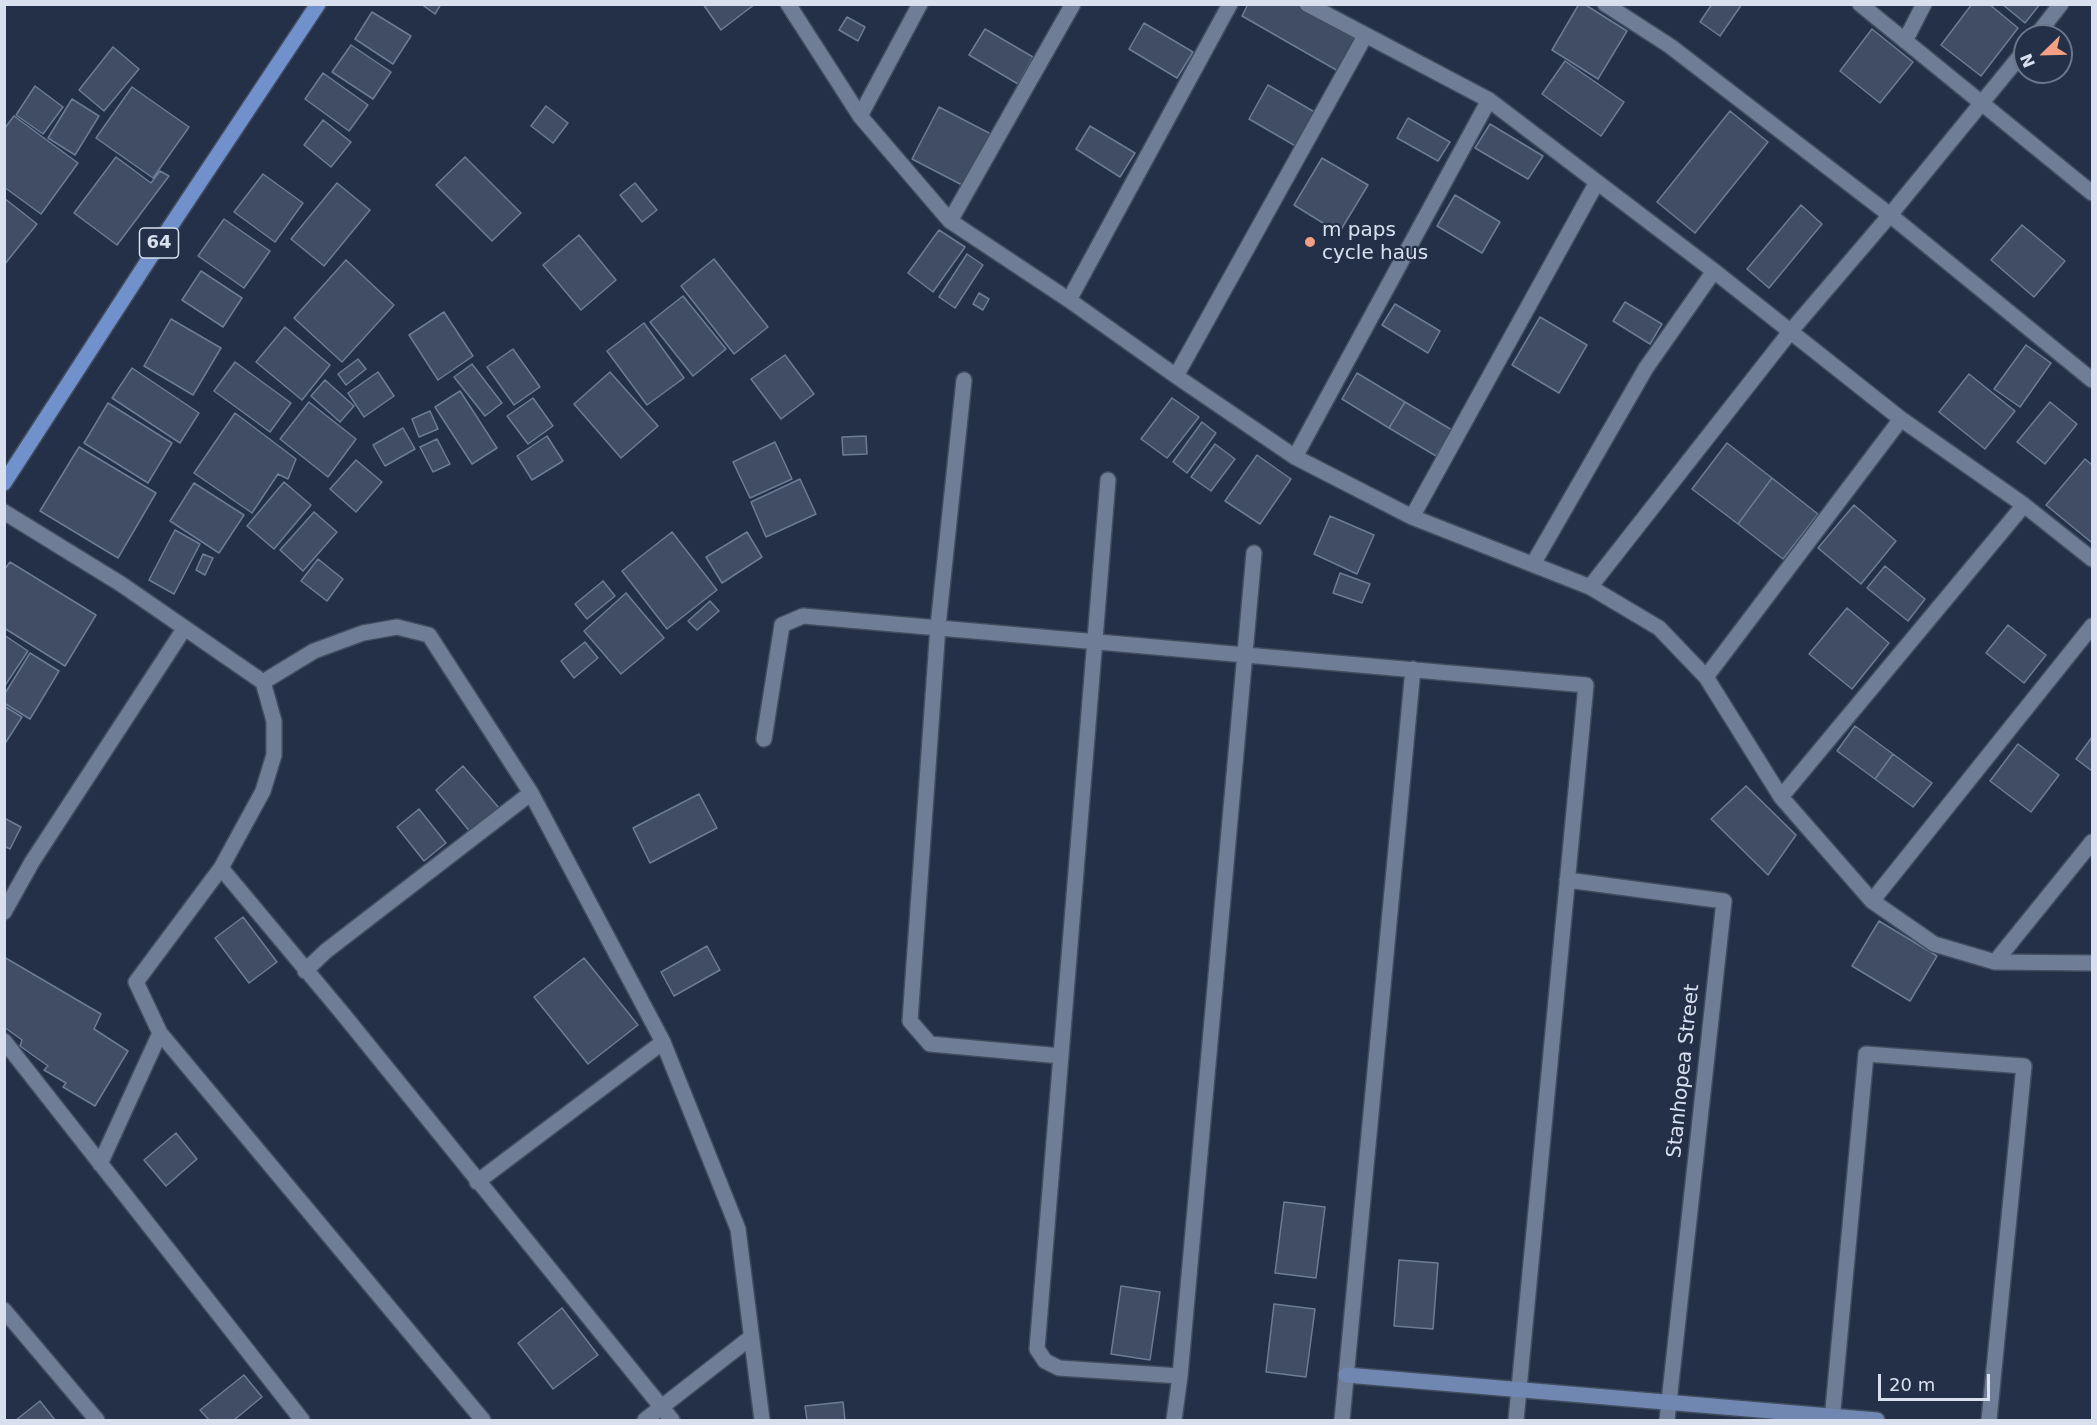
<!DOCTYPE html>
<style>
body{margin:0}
#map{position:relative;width:2097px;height:1425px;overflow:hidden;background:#243047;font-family:"DejaVu Sans",sans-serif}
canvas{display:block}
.frame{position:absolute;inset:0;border:6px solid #d8e0ef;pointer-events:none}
.north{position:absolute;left:2013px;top:24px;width:60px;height:60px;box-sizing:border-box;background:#243047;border:2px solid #6c768a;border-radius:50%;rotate:247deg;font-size:16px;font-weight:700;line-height:24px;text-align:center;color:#d8e0ef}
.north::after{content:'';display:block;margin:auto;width:21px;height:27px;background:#f39f83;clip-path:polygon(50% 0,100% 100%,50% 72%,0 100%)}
.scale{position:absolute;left:1878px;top:1374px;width:112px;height:27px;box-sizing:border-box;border:3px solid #d8e0ef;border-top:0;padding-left:8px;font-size:18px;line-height:21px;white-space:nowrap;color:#d8e0ef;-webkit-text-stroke:4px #243047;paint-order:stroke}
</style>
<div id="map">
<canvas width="2097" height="1425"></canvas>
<div class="frame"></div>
<div class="north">N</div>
<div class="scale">20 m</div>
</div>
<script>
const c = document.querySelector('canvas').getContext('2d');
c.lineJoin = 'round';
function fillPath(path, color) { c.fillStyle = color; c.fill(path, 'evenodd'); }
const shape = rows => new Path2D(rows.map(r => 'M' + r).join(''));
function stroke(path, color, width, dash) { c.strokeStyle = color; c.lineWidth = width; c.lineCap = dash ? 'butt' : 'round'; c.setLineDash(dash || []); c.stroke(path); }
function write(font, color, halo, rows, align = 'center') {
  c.font = font + ' "DejaVu Sans",sans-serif'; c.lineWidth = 4.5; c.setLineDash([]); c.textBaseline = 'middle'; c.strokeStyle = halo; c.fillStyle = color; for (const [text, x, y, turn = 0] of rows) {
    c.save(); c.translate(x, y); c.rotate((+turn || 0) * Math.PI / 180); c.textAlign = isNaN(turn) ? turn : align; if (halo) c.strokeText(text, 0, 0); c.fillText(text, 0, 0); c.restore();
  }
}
const building = shape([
 [421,4,441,4,435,14,421,4],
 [703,4,755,4,721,30,703,4],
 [1248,4,1296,4,1357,40,1338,71,1242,16,1248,4],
 [1579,4,1584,4,1627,31,1598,79,1552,50,1579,4],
 [1712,4,1742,4,1720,36,1700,22,1712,4],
 [1972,4,1989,4,2018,28,1981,76,1941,45,1972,4],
 [2002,4,2040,4,2025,23,2002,4],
 [372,12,411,36,393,64,355,39,372,12],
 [847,17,865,27,858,41,839,30,847,17],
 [1144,23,1193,52,1177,78,1129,49,1144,23],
 [985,29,1033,57,1018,84,969,55,985,29],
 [1872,29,1913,62,1880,103,1840,71,1872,29],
 [351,45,391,72,373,99,332,72,351,45],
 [113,47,139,69,104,111,79,90,113,47],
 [1565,61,1624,102,1601,136,1542,94,1565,61],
 [323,73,368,105,349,131,305,99,323,73],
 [1268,85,1318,114,1299,148,1249,119,1268,85],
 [35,86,63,107,43,134,16,115,35,86],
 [132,87,189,127,153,178,96,138,132,87],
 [72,99,99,116,75,155,48,138,72,99],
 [546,106,568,123,553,143,531,126,546,106],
 [939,107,991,134,964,186,912,159,939,107],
 [1730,111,1768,142,1695,233,1657,202,1730,111],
 [14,116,78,163,41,214,4,187,4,129,14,116],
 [1408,118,1450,142,1438,161,1397,138,1408,118],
 [323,120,351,142,331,167,304,145,323,120],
 [1490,124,1543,156,1528,179,1475,148,1490,124],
 [1090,126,1135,153,1120,177,1076,149,1090,126],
 [116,157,151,183,160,171,169,176,117,245,74,213,116,157],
 [465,157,521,213,492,241,436,185,465,157],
 [1322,158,1368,185,1339,233,1294,205,1322,158],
 [263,174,303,203,275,242,234,212,263,174],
 [337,183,370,210,324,266,291,239,337,183],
 [635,183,657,210,642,222,620,195,635,183],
 [1455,195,1500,222,1482,253,1437,226,1455,195],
 [4,198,37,224,4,265,4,198],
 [1801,205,1822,224,1769,288,1747,269,1801,205],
 [224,219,270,251,244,288,198,256,224,219],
 [2022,225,2065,261,2034,297,1991,260,2022,225],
 [939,230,965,247,933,292,908,273,939,230],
 [579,235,616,280,581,310,543,265,579,235],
 [967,254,983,265,955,308,939,297,967,254],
 [714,259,768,327,734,354,681,286,714,259],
 [346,260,394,305,342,362,294,318,346,260],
 [201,271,242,298,223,327,182,300,201,271],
 [979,293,989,299,983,310,973,304,979,293],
 [683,296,726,349,693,376,650,322,683,296],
 [1625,302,1662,324,1650,344,1613,321,1625,302],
 [1395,304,1440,331,1428,353,1382,325,1395,304],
 [444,312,473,356,438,380,409,335,444,312],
 [1540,317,1587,345,1559,393,1512,365,1540,317],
 [171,319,221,348,193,395,144,366,171,319],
 [644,323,684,378,647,405,607,351,644,323],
 [285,327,330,365,302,400,256,362,285,327],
 [2026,345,2051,363,2020,407,1994,389,2026,345],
 [513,349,540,387,514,405,487,367,513,349],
 [785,355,814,394,781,419,751,379,785,355],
 [358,359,366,369,346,385,338,374,358,359],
 [235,362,291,403,270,432,214,391,235,362],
 [472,364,502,403,485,416,454,377,472,364],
 [132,368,199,413,180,443,112,398,132,368],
 [378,372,394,396,364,417,348,393,378,372],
 [610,372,658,426,621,458,574,404,610,372],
 [1357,373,1405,402,1389,428,1342,399,1357,373],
 [1969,374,2015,411,1985,449,1939,412,1969,374],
 [325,380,354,406,340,422,311,396,325,380],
 [460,391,497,448,472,464,435,407,460,391],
 [533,398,553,426,528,444,507,416,533,398],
 [1172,398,1199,417,1167,458,1141,439,1172,398],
 [309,402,356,439,328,477,280,439,309,402],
 [1405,402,1452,430,1436,456,1389,428,1405,402],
 [2050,402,2077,424,2045,464,2017,442,2050,402],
 [108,403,172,443,148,483,84,443,108,403],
 [430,411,438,429,419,437,412,419,430,411],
 [235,413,296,459,288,479,278,474,252,513,194,473,235,413],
 [1202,422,1216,433,1187,473,1173,462,1202,422],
 [403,428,415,449,385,466,373,445,403,428],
 [547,436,563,461,532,480,517,456,547,436],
 [866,436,867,454,843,455,842,437,866,436],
 [437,439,450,464,433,472,420,447,437,439],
 [775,442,792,479,750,498,733,462,775,442],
 [1727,443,1772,478,1738,524,1692,489,1727,443],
 [1215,444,1235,459,1211,491,1191,477,1215,444],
 [79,447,156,493,118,558,40,511,79,447],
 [1257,455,1291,479,1260,524,1225,501,1257,455],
 [2085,459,2092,465,2092,540,2091,542,2046,505,2085,459],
 [356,460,382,482,356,512,330,489,356,460],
 [1772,478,1818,514,1783,559,1738,524,1772,478],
 [800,479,816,514,766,537,751,502,800,479],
 [284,482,311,505,274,549,247,526,284,482],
 [194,483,244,515,219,553,170,521,194,483],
 [1854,505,1896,541,1861,584,1818,548,1854,505],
 [314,512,337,532,303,571,280,550,314,512],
 [1330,516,1374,535,1357,574,1314,554,1330,516],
 [175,530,200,544,174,594,149,580,175,530],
 [672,532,717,590,667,629,622,571,672,532],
 [747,532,762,557,722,583,706,557,747,532],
 [203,554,213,558,205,575,196,570,203,554],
 [318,559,343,579,327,601,301,581,318,559],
 [10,562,96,615,65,666,4,628,4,570,10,562],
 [1885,566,1925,599,1908,621,1867,588,1885,566],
 [1340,573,1370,584,1362,603,1333,593,1340,573],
 [603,581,615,596,587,619,575,604,603,581],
 [626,593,664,638,621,674,584,631,626,593],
 [710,601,719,611,697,630,688,621,710,601],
 [1847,608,1889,643,1852,689,1809,654,1847,608],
 [2008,625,2046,655,2024,683,1986,653,2008,625],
 [4,635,28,651,4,687,4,635],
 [585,642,598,658,574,678,561,661,585,642],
 [30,653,59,671,30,719,4,703,4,695,30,653],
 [4,706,22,717,4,745,4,706],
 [1855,726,1893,754,1875,779,1837,751,1855,726],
 [2092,737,2092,771,2076,759,2092,737],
 [2018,744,2059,775,2031,812,1990,781,2018,744],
 [1893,754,1932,783,1913,807,1875,779,1893,754],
 [463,766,500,809,471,833,436,790,463,766],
 [1746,786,1796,835,1768,875,1711,819,1746,786],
 [699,794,717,828,650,863,633,828,699,794],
 [419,809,446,843,424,861,397,827,419,809],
 [4,818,21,827,10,849,4,846,4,818],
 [243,917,277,962,249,983,215,938,243,917],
 [1879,921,1937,956,1910,1001,1852,966,1879,921],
 [707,946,720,970,674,996,661,972,707,946],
 [4,957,101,1014,94,1029,128,1051,95,1106,63,1087,66,1083,44,1070,48,1066,20,1046,22,1040,4,1027,4,957],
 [584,958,638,1025,588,1064,534,997,584,958],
 [176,1133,197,1159,166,1186,144,1160,176,1133],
 [1284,1202,1325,1207,1316,1278,1275,1273,1284,1202],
 [1399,1260,1438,1263,1433,1329,1394,1326,1399,1260],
 [1121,1286,1160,1292,1150,1360,1111,1354,1121,1286],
 [1274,1304,1315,1309,1306,1377,1266,1372,1274,1304],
 [562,1308,598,1355,553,1389,518,1343,562,1308],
 [244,1375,262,1397,234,1420,209,1420,200,1410,244,1375],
 [40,1401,55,1420,16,1420,40,1401],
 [843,1402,845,1420,807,1420,805,1406,843,1402]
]);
fillPath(building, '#404d65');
stroke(building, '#6d7c96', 1.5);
const street = shape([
 [788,4,860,116,950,221,1069,300,1176,376,1295,457,1412,517,1590,587,1659,628,1706,677,1781,797,1872,901,1934,944,1995,962,2092,963],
 [1307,4,1489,100,1714,271,1901,419,2024,505,2092,559],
 [1605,4,1670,46,1890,215,2092,380],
 [1860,4,2092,193],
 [2036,36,2061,4],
 [1905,41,1924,4],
 [860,116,920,4],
 [950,221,1073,4],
 [1069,300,1230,4],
 [1176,376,1365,36],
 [964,380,938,626,910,1021,930,1044,1061,1056],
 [1295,457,1489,100],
 [1108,480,1037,1349,1045,1361,1059,1368,1180,1376],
 [4,512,121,584,263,682,274,721,274,755,263,791,221,868,136,982,160,1033,100,1164],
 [1412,517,1597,182],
 [1533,564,1646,368,1714,271],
 [1590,587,1790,332,1890,215,2025,50],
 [1706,677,1901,419],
 [263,682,314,651,363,633,397,627,429,635,531,793,663,1042,738,1229,762,1420],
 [764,739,782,625,803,616,1586,685,1516,1420],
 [1781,797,2024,505],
 [221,868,343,1014,672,1420],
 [1567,880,1724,901,1667,1420],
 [1872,901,2092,626],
 [4,912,32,862,184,629],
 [1995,962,2092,842],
 [305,971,326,951,531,793],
 [160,1033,483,1420],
 [4,1041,302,1420],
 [477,1182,663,1042],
 [4,1310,97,1420],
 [645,1420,750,1338],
 [1174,1420,1180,1376,1254,553],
 [1342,1420,1413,669],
 [1832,1420,1866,1054,2024,1066,1989,1420]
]);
const secondary = shape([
 [1346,1375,1877,1420]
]);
const primary = shape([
 [4,483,164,236,318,4]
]);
stroke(street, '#424c5f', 18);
stroke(secondary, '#424c5f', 18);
stroke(primary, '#424c5f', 18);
stroke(street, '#6f7d97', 15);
stroke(secondary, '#7087b1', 15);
stroke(primary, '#7191cc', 15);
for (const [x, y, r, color] of [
 [1310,242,6,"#f39f83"]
]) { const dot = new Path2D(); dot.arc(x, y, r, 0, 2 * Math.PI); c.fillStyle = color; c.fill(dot); stroke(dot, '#243047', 2); }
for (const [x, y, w] of [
 [159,243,39]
]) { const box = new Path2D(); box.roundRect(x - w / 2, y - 15, w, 30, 4.5); c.fillStyle = '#243047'; c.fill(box); stroke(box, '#d8e0ef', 1.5); }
write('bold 18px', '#d8e0ef', null, [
 ["64",159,243]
]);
write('20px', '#d8e0ef', '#243047', [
 ["m paps",1322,231],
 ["cycle haus",1322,254]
], 'left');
write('20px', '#d8e0ef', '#243047', [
 ["Stanhopea Street",1684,1071,-84]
]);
</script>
